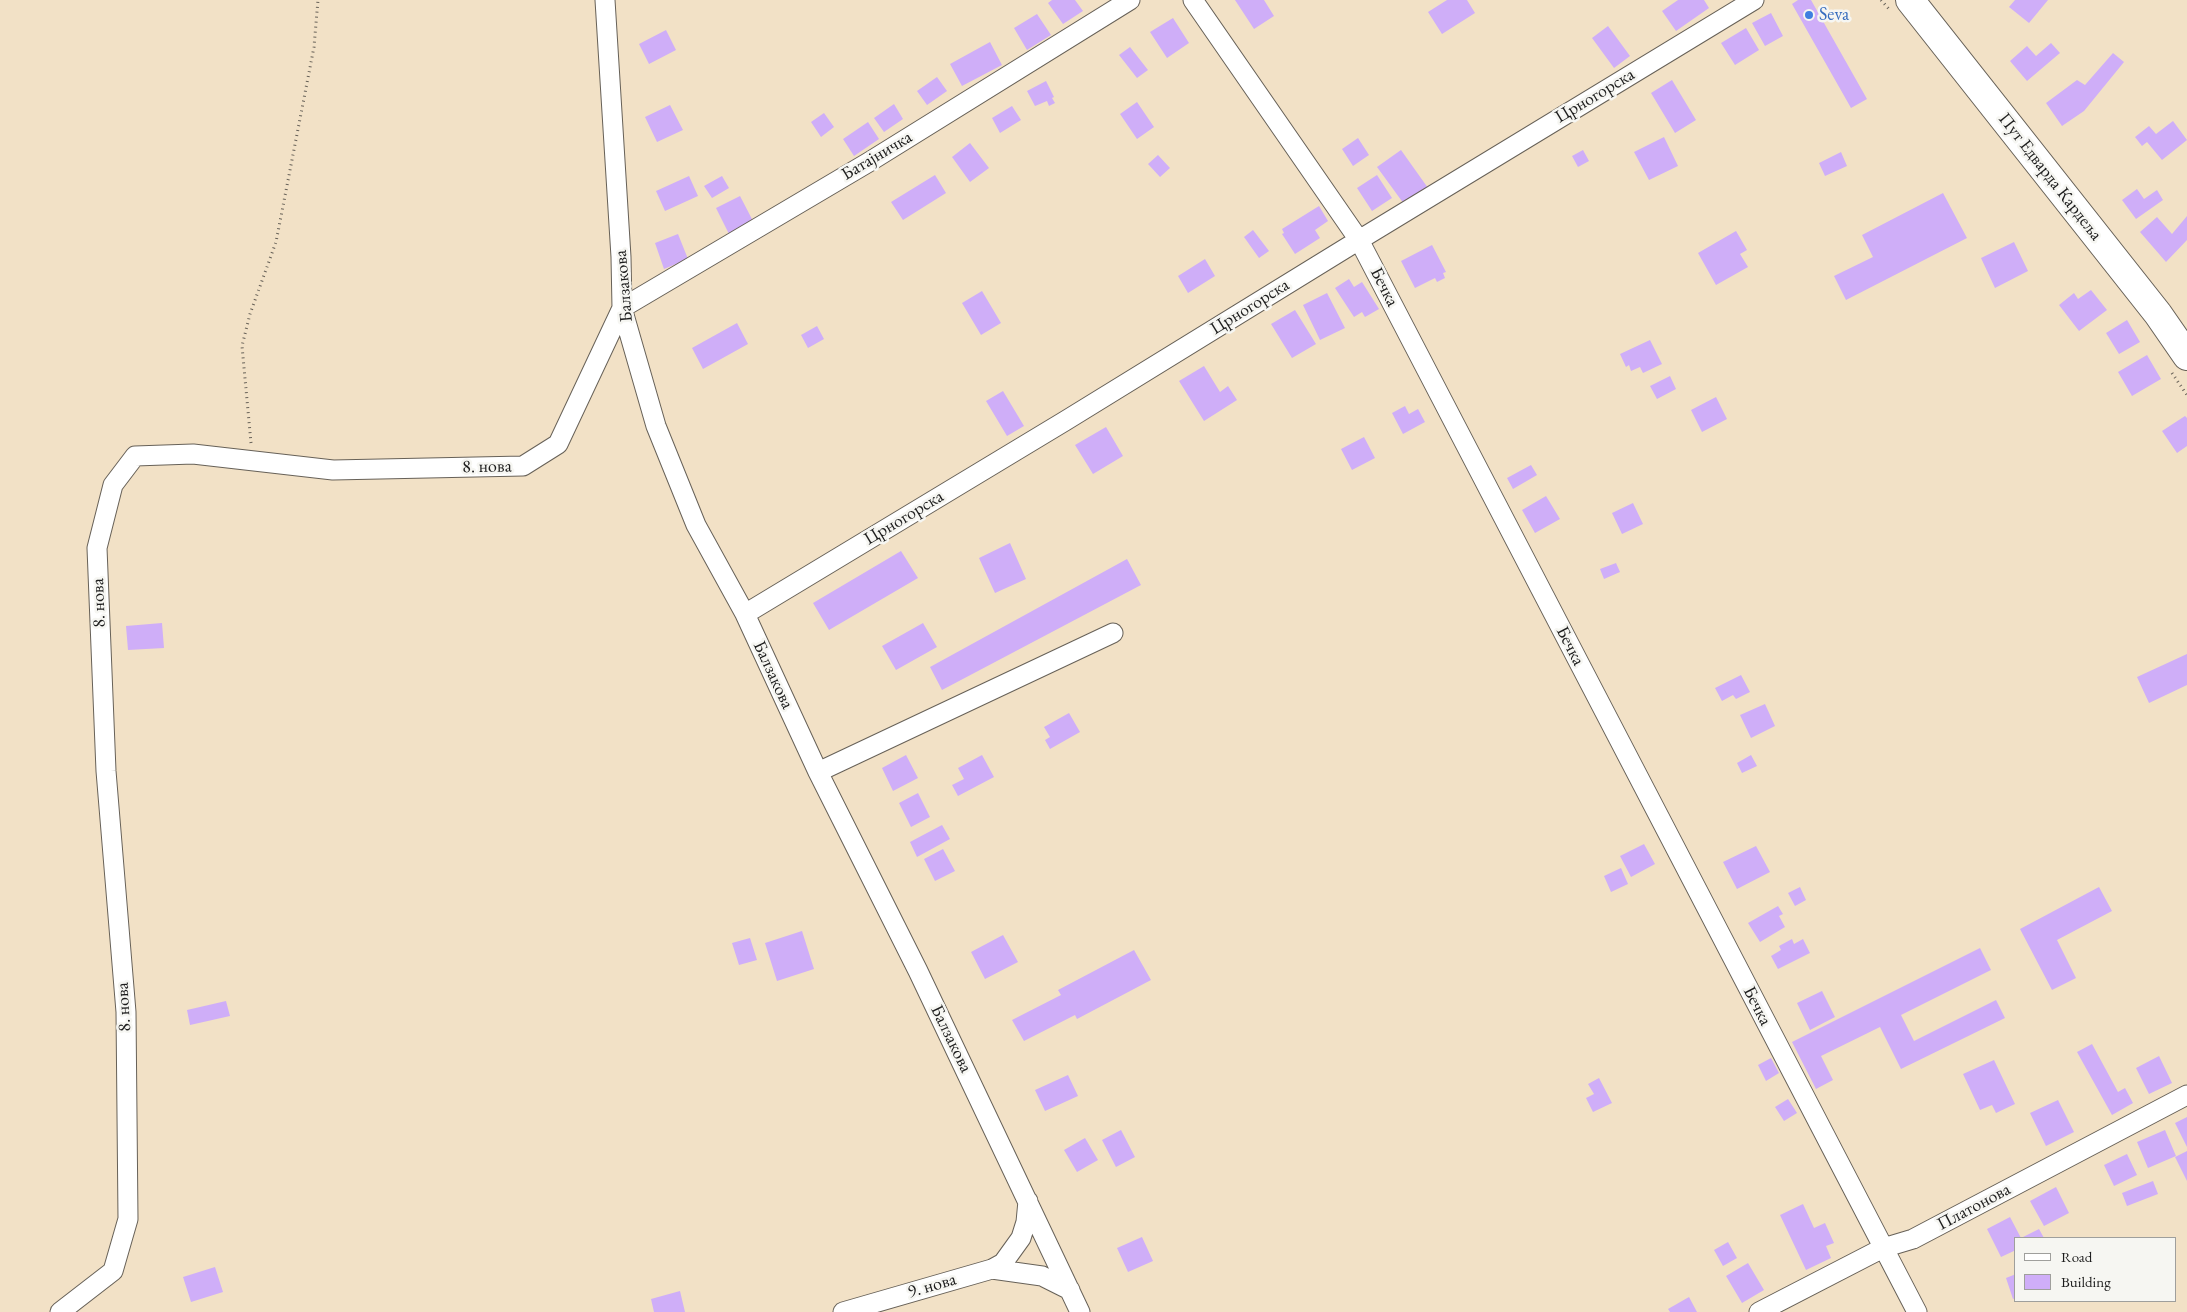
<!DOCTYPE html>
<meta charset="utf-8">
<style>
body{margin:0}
#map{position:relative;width:2187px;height:1312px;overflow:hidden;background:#f2e1c6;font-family:"EB Garamond",serif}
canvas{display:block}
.legend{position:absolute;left:2014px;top:1237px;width:162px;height:65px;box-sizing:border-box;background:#f6f6f2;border:1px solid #9f9f9c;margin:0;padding:6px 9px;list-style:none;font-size:15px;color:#1c1c1c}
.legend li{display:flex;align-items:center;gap:10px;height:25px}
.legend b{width:25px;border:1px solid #9f9f9c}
</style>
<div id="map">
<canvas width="2187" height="1312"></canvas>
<ul class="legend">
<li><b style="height:6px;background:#fff"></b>Road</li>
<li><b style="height:14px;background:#cfaef8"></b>Building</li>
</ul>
</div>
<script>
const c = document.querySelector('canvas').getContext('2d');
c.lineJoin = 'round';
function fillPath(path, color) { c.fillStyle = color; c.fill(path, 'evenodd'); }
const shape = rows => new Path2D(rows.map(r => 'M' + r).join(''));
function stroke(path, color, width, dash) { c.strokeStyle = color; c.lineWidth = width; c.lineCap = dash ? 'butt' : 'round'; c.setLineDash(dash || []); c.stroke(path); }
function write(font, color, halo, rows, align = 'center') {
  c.font = font + ' "EB Garamond",serif'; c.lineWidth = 5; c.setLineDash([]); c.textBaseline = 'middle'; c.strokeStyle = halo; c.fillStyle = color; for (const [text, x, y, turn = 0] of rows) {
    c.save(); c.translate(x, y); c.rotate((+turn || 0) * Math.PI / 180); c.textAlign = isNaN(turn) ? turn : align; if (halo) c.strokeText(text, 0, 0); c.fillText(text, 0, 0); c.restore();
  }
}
fillPath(shape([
 [1052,0,1075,0,1083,11,1063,24,1048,3],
 [1235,0,1264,0,1274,16,1254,29],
 [1447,0,1467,0,1475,13,1442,34,1428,12],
 [1678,0,1704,0,1709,8,1676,31,1662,11],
 [1798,0,1811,0,1867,99,1851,108,1792,4],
 [2015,0,2048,0,2029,23,2009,7],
 [1771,13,1783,36,1765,46,1752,23],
 [1037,14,1051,35,1027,50,1014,28],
 [1173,18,1189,43,1167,58,1150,32],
 [1608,26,1630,56,1614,68,1592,38],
 [1746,28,1759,50,1735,65,1721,43],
 [666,30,676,50,649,64,639,44],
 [990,42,1002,65,962,86,950,64],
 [2051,43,2060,53,2027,81,2010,61,2027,46,2036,56],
 [1130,47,1148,70,1137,78,1119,55],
 [2113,53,2124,62,2084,111,2062,126,2046,103,2077,80,2085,85],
 [937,77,947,91,927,105,917,91],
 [1672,80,1696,120,1675,133,1651,93],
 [1046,81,1054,97,1052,98,1055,103,1049,106,1047,101,1035,106,1027,91],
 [1137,102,1154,127,1137,139,1120,114],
 [894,104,903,119,884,132,874,118],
 [670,105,683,130,657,142,645,117],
 [1012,106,1021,120,1000,133,992,118],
 [824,113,834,127,821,137,811,122],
 [2173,121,2187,140,2162,160,2147,142,2142,146,2135,137,2149,126,2156,134],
 [868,122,879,139,854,156,843,139],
 [1664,137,1678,166,1649,180,1634,152],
 [1358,138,1369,155,1353,166,1342,149],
 [970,143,989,168,970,182,952,157],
 [1401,150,1428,188,1404,204,1377,167],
 [1583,150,1589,161,1578,167,1572,156],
 [1841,152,1847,166,1825,176,1819,163],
 [1158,155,1170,168,1160,177,1148,164],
 [935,175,946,193,903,220,891,202],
 [1377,175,1392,198,1372,211,1357,188],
 [689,176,698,196,665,211,656,191],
 [722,176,729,188,712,198,704,186],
 [2137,189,2144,199,2157,190,2163,200,2136,219,2122,200],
 [1943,193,1967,238,1846,300,1834,276,1873,257,1862,235],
 [740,196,753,221,729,234,716,208],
 [1319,206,1328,221,1315,230,1320,238,1295,254,1282,234,1284,233,1282,229],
 [2187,216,2187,240,2166,262,2140,232,2157,217,2172,234],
 [1253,230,1269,251,1259,258,1244,237],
 [1736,231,1747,250,1740,254,1748,267,1716,285,1698,253],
 [678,234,688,259,664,269,655,243],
 [2014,242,2028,271,1995,288,1981,258],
 [1432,245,1446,272,1443,273,1445,278,1437,282,1435,278,1415,288,1401,261],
 [1205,259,1215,276,1188,293,1178,276],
 [1349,279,1354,287,1362,282,1379,309,1365,317,1362,312,1354,317,1335,288],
 [2091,290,2107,310,2079,331,2059,305,2074,293,2078,299],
 [982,291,1001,323,981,335,962,303],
 [1327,293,1345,328,1320,340,1303,305],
 [1295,310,1316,344,1292,358,1271,324],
 [2127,320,2140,342,2119,354,2106,333],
 [737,323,748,344,703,369,692,348],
 [817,326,824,339,808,348,801,335],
 [1650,340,1662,364,1643,373,1640,367,1631,371,1629,365,1626,367,1620,354],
 [2147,355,2161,379,2132,396,2118,372],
 [1204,366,1220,392,1228,386,1237,400,1204,421,1179,381],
 [1670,376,1676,389,1657,399,1650,386],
 [1003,391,1024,426,1007,436,986,401],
 [1716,397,1727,419,1702,432,1691,410],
 [1405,406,1409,414,1418,409,1425,422,1403,434,1392,413],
 [2185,416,2187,418,2187,446,2177,453,2162,431],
 [1106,427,1123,456,1093,474,1075,445],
 [1364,437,1375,458,1352,470,1341,449],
 [1531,465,1537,475,1513,489,1507,478],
 [1546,496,1560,519,1535,533,1522,510],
 [1633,503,1643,524,1622,534,1612,513],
 [1010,543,1026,579,995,593,979,558],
 [901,551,918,578,829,630,813,603],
 [1127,559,1141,585,942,690,930,667],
 [1616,563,1620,572,1604,579,1600,569],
 [162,623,164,648,128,650,126,626],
 [923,623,937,647,896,670,882,646],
 [2187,654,2187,685,2149,703,2137,677],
 [1741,675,1750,692,1736,699,1733,695,1722,701,1715,688],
 [1765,704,1775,726,1751,738,1740,715],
 [1069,713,1080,732,1050,749,1045,740,1050,737,1044,727],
 [906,755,918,778,893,791,882,768],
 [982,755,994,777,958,796,952,785,964,779,958,768],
 [1751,755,1757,766,1742,773,1737,763],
 [918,793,930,817,911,827,899,803],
 [942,825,950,839,917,857,910,842],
 [1644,844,1655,864,1631,877,1620,856],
 [1756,846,1770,872,1737,889,1723,862],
 [943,849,955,871,935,881,924,859],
 [1621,868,1628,884,1611,892,1604,876],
 [1800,887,1806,900,1795,906,1788,893],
 [2099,887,2112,911,2057,940,2076,978,2052,990,2020,929],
 [1778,906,1783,914,1779,916,1785,927,1760,942,1748,923],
 [802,931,814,969,777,981,765,943],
 [1003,935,1018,962,985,979,971,952],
 [750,938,757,960,739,965,732,943],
 [1792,939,1794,944,1803,939,1810,953,1778,969,1771,956,1781,950,1779,946],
 [1980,948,1991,970,1901,1015,1914,1041,1996,1000,2005,1018,1901,1069,1880,1027,1821,1056,1833,1080,1816,1089,1792,1042],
 [1134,950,1151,980,1077,1019,1075,1015,1024,1041,1012,1020,1061,995,1058,990],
 [1822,991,1835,1017,1810,1030,1797,1003],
 [226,1001,230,1016,190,1025,187,1010],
 [2092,1044,2118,1092,2125,1088,2133,1103,2112,1115,2077,1052],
 [2159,1056,2172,1083,2149,1094,2136,1068],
 [1771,1058,1779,1073,1766,1081,1758,1065],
 [1994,1060,2015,1104,1996,1113,1992,1105,1980,1110,1963,1074],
 [1068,1075,1078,1096,1045,1111,1035,1090],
 [1599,1078,1612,1103,1593,1112,1586,1098,1594,1094,1588,1084],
 [1788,1099,1797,1113,1784,1121,1775,1107],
 [2058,1100,2074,1132,2046,1146,2030,1113],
 [2187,1117,2187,1147,2175,1123],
 [1121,1130,1135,1157,1116,1167,1102,1140],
 [2165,1130,2176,1156,2148,1168,2137,1142],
 [1085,1138,1098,1160,1077,1172,1064,1150],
 [2187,1151,2187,1181,2175,1157],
 [2127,1154,2137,1175,2114,1186,2104,1165],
 [2153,1181,2158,1194,2127,1206,2122,1193],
 [2056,1187,2069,1213,2044,1226,2030,1201],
 [1803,1204,1814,1228,1825,1223,1834,1243,1826,1246,1831,1258,1806,1270,1780,1215],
 [2010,1217,2021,1238,2039,1229,2044,1238,2016,1238,2016,1250,2001,1257,1987,1229],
 [1142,1237,1153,1261,1128,1272,1117,1248],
 [1728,1242,1737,1258,1723,1266,1714,1250],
 [1748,1263,1764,1290,1742,1303,1726,1276],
 [215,1267,223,1292,191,1302,183,1277],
 [2016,1274,2016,1298,2013,1299,2006,1278],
 [680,1291,685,1312,654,1312,651,1299],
 [1689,1297,1697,1312,1670,1312,1668,1309]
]), '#cfaef8');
const street = shape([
 [605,0,621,257,622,308,656,426,696,525,745,614,818,772,918,971,1080,1312],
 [1193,0,1359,240,1917,1312],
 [745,614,1065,421,1359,240,1754,0],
 [818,772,1113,633],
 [992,1269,1042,1276,1070,1290],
 [60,1312,113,1271,128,1219,126,1012,106,771,97,548,113,485,135,456,193,454,333,470,523,466,558,444,622,308,869,162,1130,0],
 [843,1312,992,1269,1003,1263,1021,1238,1026,1222,1028,1201],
 [1759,1312,1883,1248,1913,1239,2187,1095]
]);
const secondary = shape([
 [1910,0,2158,314,2187,356]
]);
stroke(street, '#676158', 21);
stroke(secondary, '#676158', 30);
stroke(shape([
 [1881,0,1889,9],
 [2172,373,2187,395],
 [251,443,242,346,250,314,276,242,314,47,318,0]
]), '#676158', 3, [1, 4]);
stroke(street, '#fff', 19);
stroke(secondary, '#fff', 28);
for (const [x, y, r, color] of [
 [1809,15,5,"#3f7fe0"]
]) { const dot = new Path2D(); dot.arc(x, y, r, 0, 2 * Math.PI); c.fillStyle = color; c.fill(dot); stroke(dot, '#f6f6f2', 2); }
write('18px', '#366cbe', '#f6f6f2', [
 ["Seva",1819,15]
], 'left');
write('18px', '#1c1c1c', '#f6f6f2', [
 ["Црногорска",1595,96,-31],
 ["Батајничка",877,156,-31],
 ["Пут Едварда Кардеља",2050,177,52],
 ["Балзакова",624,286,-95],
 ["Бечка",1384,287,63],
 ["Црногорска",1250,307,-32],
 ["8. нова",487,467,-1],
 ["Црногорска",904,518,-31],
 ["8. нова",99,603,-92],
 ["Бечка",1570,646,63],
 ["Балзакова",773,675,65],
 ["Бечка",1757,1006,63],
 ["8. нова",124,1007,-93],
 ["Балзакова",951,1039,64],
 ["Платонова",1974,1207,-28],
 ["9. нова",932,1286,-16]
]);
</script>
